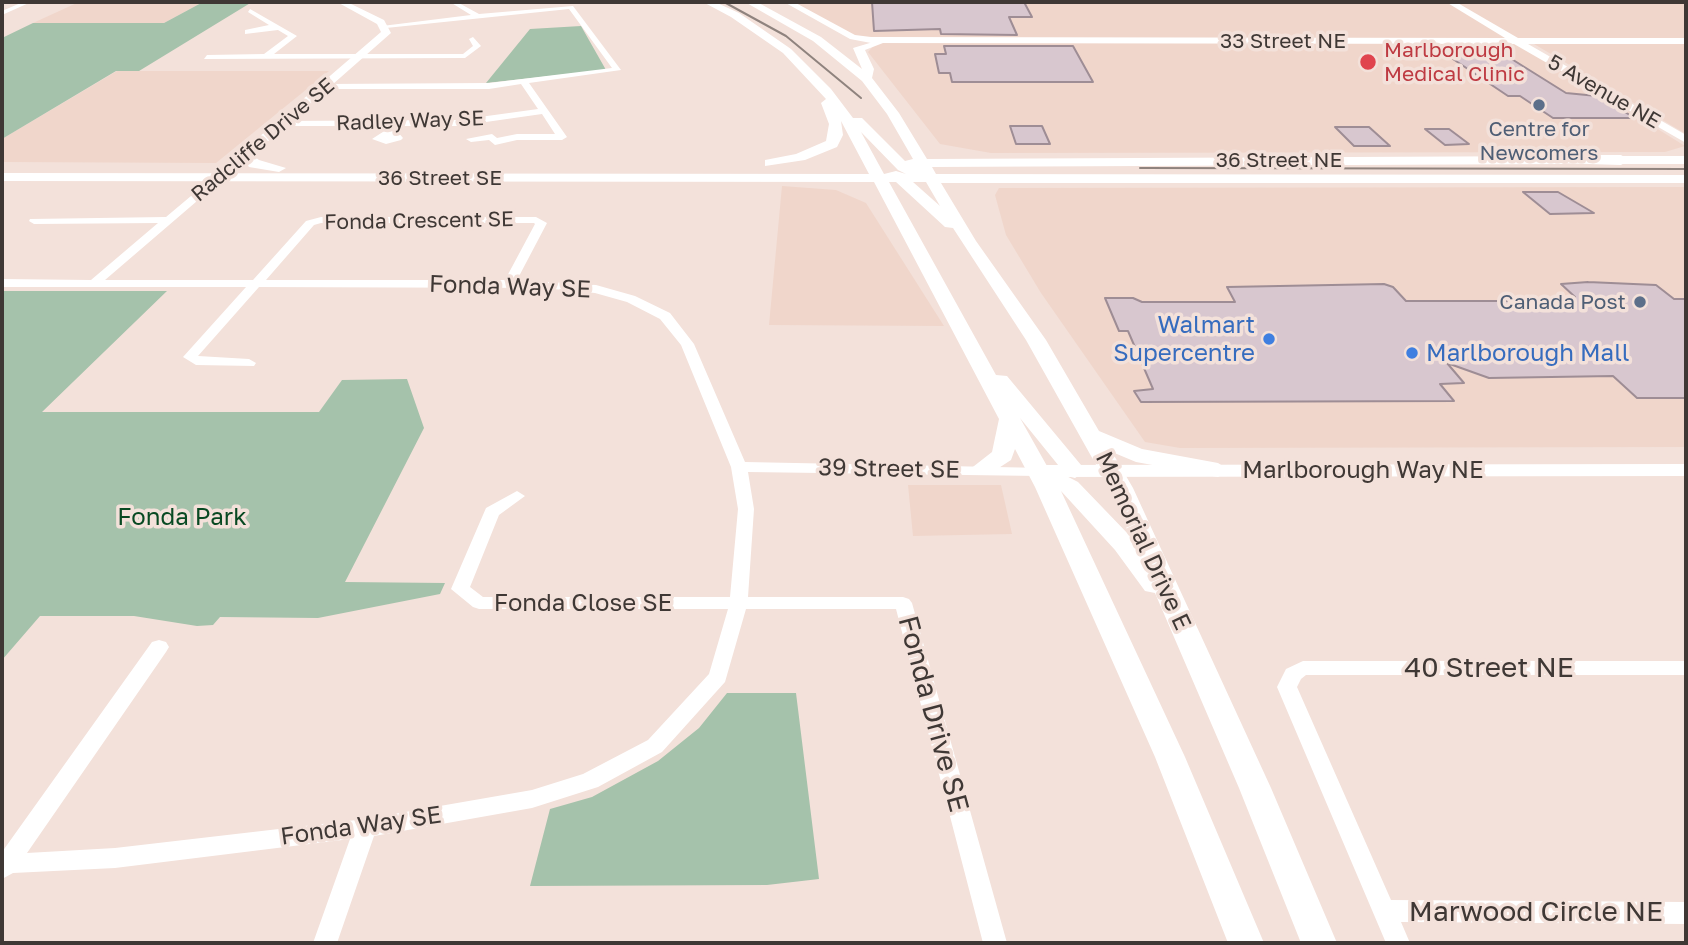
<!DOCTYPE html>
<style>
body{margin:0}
#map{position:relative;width:1688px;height:945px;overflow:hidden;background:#f3e1da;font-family:"Golos Text",sans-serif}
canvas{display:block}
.frame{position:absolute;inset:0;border:4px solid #3f3835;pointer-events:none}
</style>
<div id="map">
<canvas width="1688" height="945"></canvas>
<div class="frame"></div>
</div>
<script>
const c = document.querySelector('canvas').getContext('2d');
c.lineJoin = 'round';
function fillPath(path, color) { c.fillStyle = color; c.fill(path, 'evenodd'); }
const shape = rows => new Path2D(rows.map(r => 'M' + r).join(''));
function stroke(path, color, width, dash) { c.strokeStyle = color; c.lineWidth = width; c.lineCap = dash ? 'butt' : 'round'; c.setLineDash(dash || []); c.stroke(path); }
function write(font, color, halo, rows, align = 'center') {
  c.font = font + ' "Golos Text",sans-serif'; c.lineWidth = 7; c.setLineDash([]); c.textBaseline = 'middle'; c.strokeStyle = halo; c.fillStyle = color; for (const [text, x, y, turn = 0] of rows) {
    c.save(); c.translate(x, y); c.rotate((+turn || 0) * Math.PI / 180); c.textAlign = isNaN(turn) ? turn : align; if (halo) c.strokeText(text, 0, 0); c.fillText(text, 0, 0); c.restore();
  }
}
fillPath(shape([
 [79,2,203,2,164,23,33,23],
 [788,2,1686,2,1686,134,1534,44,1518,42,1685,146,1665,152,991,153,940,144,868,52,878,41,853,37],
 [117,71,329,71,216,163,2,162,2,139],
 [782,186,836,190,866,203,944,326,769,325],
 [1686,187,1686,447,1180,448,1145,442,1041,293,1006,235,995,195,999,188],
 [908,485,1001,485,1012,534,913,536]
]), '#f0d6cb');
fillPath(shape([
 [203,2,252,2,139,71,116,71,2,139,2,38,33,23,164,23],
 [581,26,606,70,486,83,530,29],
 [2,291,167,291,42,412,319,412,342,380,407,379,424,428,345,582,445,583,440,594,318,618,220,617,213,625,197,626,134,616,40,616,2,660],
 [727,693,796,693,819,879,767,885,530,886,550,809,592,797,658,761,699,728]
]), '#a5c2ab');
const building = shape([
 [872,2,1024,2,1032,17,1009,17,1017,35,941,34,940,29,874,31,872,2],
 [944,46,1073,46,1093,82,952,82,950,73,939,73,935,54,946,54,944,46],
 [1444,53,1502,53,1566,93,1597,96,1635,118,1553,118,1520,96,1508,96,1444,53],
 [1010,126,1042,126,1050,144,1016,144,1010,126],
 [1335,127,1369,127,1390,146,1354,146,1335,127],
 [1425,129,1449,129,1469,144,1445,145,1425,129],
 [1523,192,1558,192,1594,213,1550,214,1523,192],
 [1588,282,1656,285,1674,299,1686,299,1686,398,1637,398,1613,376,1489,378,1447,363,1464,383,1440,384,1454,401,1141,402,1134,391,1153,389,1128,331,1119,331,1105,298,1133,298,1142,302,1235,302,1227,287,1384,284,1393,287,1406,301,1561,301,1555,297,1575,297,1561,284,1588,282]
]);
fillPath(building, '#d8c7cf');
stroke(building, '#9e8d95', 2);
fillPath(shape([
 [23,2,31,2,2,15,2,11,23,2],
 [450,2,457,2,479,14,573,6,621,70,529,83,567,137,562,140,517,140,495,145,489,140,471,142,466,139,492,134,497,138,517,134,555,134,542,114,458,126,402,126,397,131,403,138,401,140,386,144,372,139,392,126,280,126,280,122,283,121,458,120,538,109,521,84,489,89,323,89,322,87,326,84,489,83,612,68,569,9,386,28,382,26,471,15,450,2],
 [250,9,297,36,274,54,463,54,473,46,469,39,473,37,481,46,465,58,204,59,207,55,264,54,288,36,278,30,245,34,245,30,269,25,248,12,250,9],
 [216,175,225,177,105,280,253,280,306,221,321,217,536,217,547,223,517,280,596,285,635,296,670,313,694,344,745,462,1045,468,1047,471,1039,476,748,472,754,509,748,597,903,597,909,599,912,603,1007,943,983,943,896,609,746,609,725,682,662,752,598,787,532,808,374,836,337,943,313,943,350,839,115,868,13,873,2,879,2,852,152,642,159,640,166,642,169,647,166,652,27,853,115,848,365,819,532,790,583,774,648,740,709,674,728,609,479,609,473,607,451,589,486,508,517,491,525,496,499,515,470,587,483,597,730,597,738,509,731,467,681,345,660,319,627,302,595,293,543,288,259,287,198,356,249,359,256,363,254,366,196,365,183,357,246,287,2,287,2,279,91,280,158,223,34,224,29,221,30,219,166,217,216,175],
 [321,223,534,223,535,224,505,280,266,280,314,225,321,223],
 [1303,661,1686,661,1686,675,1306,675,1301,679,1297,687,1391,900,1686,902,1686,924,1401,922,1410,943,1386,943,1277,687,1286,669,1303,661]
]), '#fff');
fillPath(shape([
 [337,2,347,2,384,20,391,33,224,180,216,180,216,174,381,32,377,24,337,2],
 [784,2,794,2,855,35,871,37,1505,38,1446,2,1456,2,1518,38,1686,38,1686,44,1528,44,1686,135,1686,143,1514,44,871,43,850,39,784,2],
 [1686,464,1686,476,1039,477,1029,471,1039,465,1686,464]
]), '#fff');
fillPath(shape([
 [703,2,715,2,739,13,791,49,831,89,853,118,862,118,905,161,913,159,887,114,862,81,813,41,745,2,757,2,821,37,862,69,853,48,883,39,883,43,865,50,874,69,872,78,899,113,927,159,1562,156,1569,160,1562,164,932,167,936,174,1686,175,1686,183,941,183,976,241,1046,340,1099,431,1142,449,1218,463,1229,470,1218,477,1136,462,1112,452,1133,488,1271,788,1337,943,1301,943,1239,788,1155,593,1145,591,1115,550,1061,491,1185,757,1264,943,1228,943,1155,757,1035,487,1015,449,1011,460,988,475,972,475,969,470,992,452,999,419,874,182,2,181,2,173,869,174,841,121,843,135,837,147,805,160,765,166,765,160,796,154,826,141,829,124,821,103,826,99,783,53,731,17,703,2],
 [861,132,898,170,906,174,896,171,884,174,861,132],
 [889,182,896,182,945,227,953,228,1026,340,1109,488,1130,536,1078,482,1047,466,1020,418,1067,476,1075,478,1086,471,1007,376,996,375,889,182],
 [913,182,926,182,940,206,913,182],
 [247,151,259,160,286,168,279,172,249,167,240,155,247,151],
 [1686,156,1686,164,1621,164,1614,160,1621,156,1686,156]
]), '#fff');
fillPath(shape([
 [1562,155,1621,155,1629,160,1621,165,1557,163,1557,157,1562,155]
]), '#fff');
stroke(shape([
 [724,2,786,36,861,98],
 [1140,168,1686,169]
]), '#8f837e', 2);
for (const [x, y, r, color] of [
 [1368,62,9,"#e0444e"],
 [1539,105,7,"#5c6f8a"],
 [1640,302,7,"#5c6f8a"],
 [1269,339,7,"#3f7fe0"],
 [1412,353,7,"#3f7fe0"]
]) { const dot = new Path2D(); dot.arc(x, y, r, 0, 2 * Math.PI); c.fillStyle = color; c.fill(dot); stroke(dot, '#f3e1da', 2.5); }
write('21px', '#3f3835', '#f3e1da', [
 ["33 Street NE",1283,41],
 ["5 Avenue NE",1604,92,30],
 ["Radley Way SE",410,121,-2],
 ["Radcliffe Drive SE",263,140,-40],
 ["36 Street NE",1279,160],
 ["36 Street SE",440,178],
 ["Fonda Crescent SE",419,221,-1]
]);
write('21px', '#be3a42', '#f3e1da', [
 ["Marlborough",1384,50],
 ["Medical Clinic",1384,74]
], 'left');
write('21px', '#4e5e75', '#f3e1da', [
 ["Centre for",1539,129],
 ["Newcomers",1539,153],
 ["Canada Post",1626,302,"right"]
]);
write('24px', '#3f3835', '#f3e1da', [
 ["Fonda Way SE",510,287,2],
 ["39 Street SE",889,469,1],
 ["Marlborough Way NE",1363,470],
 ["Memorial Drive E",1143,541,65],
 ["Fonda Close SE",583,603],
 ["Fonda Way SE",361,826,-8]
]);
write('24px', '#366cbe', '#f3e1da', [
 ["Walmart",1255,325],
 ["Supercentre",1255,353],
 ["Marlborough Mall",1426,353,"left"]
], 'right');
write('24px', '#084922', '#f3e1da', [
 ["Fonda Park",182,517]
]);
write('28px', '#3f3835', '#f3e1da', [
 ["40 Street NE",1489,668],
 ["Fonda Drive SE",933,714,75],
 ["Marwood Circle NE",1536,912]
]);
</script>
